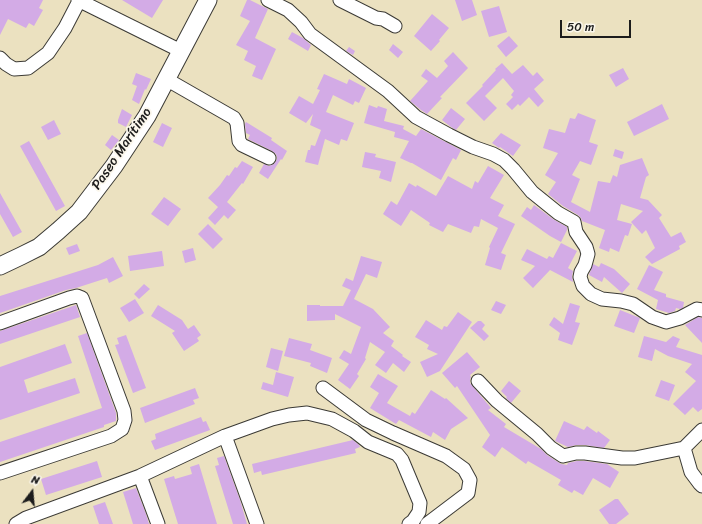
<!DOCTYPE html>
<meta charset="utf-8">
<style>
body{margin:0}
#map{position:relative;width:702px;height:524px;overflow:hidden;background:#ebe1c0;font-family:Sriracha,sans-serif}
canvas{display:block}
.north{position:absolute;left:12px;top:472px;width:40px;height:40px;-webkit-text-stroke:3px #fbf7ec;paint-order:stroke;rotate:16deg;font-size:11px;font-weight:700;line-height:16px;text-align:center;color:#1c1c1c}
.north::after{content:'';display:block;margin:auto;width:14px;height:18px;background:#1c1c1c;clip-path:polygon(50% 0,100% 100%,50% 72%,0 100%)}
.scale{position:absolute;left:560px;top:20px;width:71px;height:18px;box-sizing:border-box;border:2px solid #1c1c1c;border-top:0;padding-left:5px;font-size:12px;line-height:14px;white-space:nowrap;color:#1c1c1c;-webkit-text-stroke:3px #fbf7ec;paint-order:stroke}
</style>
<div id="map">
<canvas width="702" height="524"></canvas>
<div class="north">N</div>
<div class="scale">50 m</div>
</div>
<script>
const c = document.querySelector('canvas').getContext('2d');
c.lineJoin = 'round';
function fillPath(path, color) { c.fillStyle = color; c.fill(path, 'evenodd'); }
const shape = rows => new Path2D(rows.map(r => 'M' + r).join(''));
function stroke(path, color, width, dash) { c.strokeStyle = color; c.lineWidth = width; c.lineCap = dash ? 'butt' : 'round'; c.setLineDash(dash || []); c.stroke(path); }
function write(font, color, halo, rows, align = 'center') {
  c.font = font + ' Sriracha,sans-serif'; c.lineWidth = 3.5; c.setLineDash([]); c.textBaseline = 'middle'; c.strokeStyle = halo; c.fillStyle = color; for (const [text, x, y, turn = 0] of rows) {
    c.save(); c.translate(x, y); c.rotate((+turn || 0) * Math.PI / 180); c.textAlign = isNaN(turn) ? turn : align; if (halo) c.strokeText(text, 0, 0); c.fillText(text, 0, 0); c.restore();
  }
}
fillPath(shape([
 [0,0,43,0,39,8,43,10,34,26,29,23,26,28,8,19,0,35],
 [122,0,163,0,152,18],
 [247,0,250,0,268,9,255,38,276,49,262,80,252,76,256,66,244,60,248,51,236,45,250,21,240,16],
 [455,0,472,0,477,15,462,21],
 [499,6,507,32,489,37,481,11],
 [432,14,449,28,439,40,440,41,431,51,414,36],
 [292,32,303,38,311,45,308,51,288,39],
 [509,36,518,46,506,57,497,46],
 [393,44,403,52,398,58,389,50],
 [349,47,355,51,353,55,346,51],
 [453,52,468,68,440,97,442,98,427,114,421,110,410,101,428,81,421,76,426,69,437,78,448,66,444,61],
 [502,63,512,74,523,65,533,76,537,72,544,80,534,89,544,101,538,107,529,97,520,106,518,104,512,110,506,104,513,97,511,95,514,91,503,78,485,96,497,108,484,121,466,103,483,86,482,85,496,70,495,69],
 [623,68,629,79,616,87,609,75],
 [136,73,151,79,146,90,145,89,139,104,132,100,137,86,132,84],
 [324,74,347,84,349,79,366,88,359,103,355,101,353,105,333,95,326,112,354,123,347,141,341,139,339,145,325,139,318,165,305,162,308,150,310,150,311,145,315,146,321,130,310,125,313,114,306,123,289,113,299,96,313,104,320,90,317,89],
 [662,104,669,119,634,136,627,122],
 [369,105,377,108,378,106,387,109,384,121,404,126,403,129,416,136,421,129,461,150,456,160,453,158,441,180,412,163,411,163,400,158,409,141,394,137,395,132,364,123],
 [451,108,465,119,456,130,451,127,442,120],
 [122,109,132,115,126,127,118,123,118,120],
 [578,113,596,120,589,142,598,145,591,165,580,161,572,175,580,179,571,202,590,212,598,181,610,183,613,175,617,177,620,165,642,158,649,175,646,177,640,198,648,200,662,215,659,218,671,237,681,232,686,242,679,246,680,249,652,264,645,257,655,248,646,230,642,234,631,222,643,211,621,204,617,220,632,224,628,236,625,235,619,252,610,248,609,252,599,248,605,230,582,221,581,218,578,215,563,206,548,194,556,182,545,175,558,153,543,148,549,129,565,133,570,118,575,119],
 [54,120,61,134,48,140,41,127],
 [246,122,272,138,271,140,287,151,282,160,281,159,268,179,259,173,264,164,269,166,274,164,276,161,277,158,276,154,272,151,248,139,250,135,246,133,245,124],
 [162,123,172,128,163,147,153,142],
 [501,133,521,145,513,156,500,147,499,148,492,143],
 [112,135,119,140,111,150,105,145],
 [29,141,65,206,56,211,20,146],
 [615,149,624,152,622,159,613,156],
 [365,152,376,154,375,157,396,162,391,182,379,178,381,171,362,167],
 [242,161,253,167,243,184,242,183,227,202,236,210,228,219,224,215,215,225,208,218,218,207,208,198,220,185,227,175,229,176,235,167,237,168],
 [488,166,504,175,490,198,504,205,498,216,515,224,501,253,506,255,501,270,485,265,490,248,489,247,498,228,481,219,479,227,474,226,471,233,448,224,443,232,429,225,430,223,411,210,401,226,383,214,391,201,397,205,409,183,416,187,417,185,436,196,448,176,472,189,475,181,478,183],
 [0,193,22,232,13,237,0,214],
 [164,197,181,209,168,226,151,214],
 [534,205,553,219,567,227,567,230,561,242,550,236,521,216,527,207,531,210],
 [208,224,223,239,213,249,198,234],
 [561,243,577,251,568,268,573,271,572,276,573,282,550,270,533,288,523,278,535,266,521,260,527,249,547,259,549,256,553,258],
 [77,244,80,251,69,255,66,248],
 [193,248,196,260,185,263,182,251],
 [162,251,164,266,130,271,128,256],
 [361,256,382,262,377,278,366,274,354,299,373,309,390,327,383,333,394,341,391,346,403,355,402,356,411,362,404,372,393,363,386,373,375,365,385,352,370,342,365,358,366,359,357,374,359,376,350,389,338,380,349,364,339,358,344,350,351,354,361,327,335,314,335,320,307,321,307,305,320,305,320,306,343,306,351,290,342,286,346,278,353,281],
 [113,257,123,276,109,283,107,278,76,288,66,290,0,313,0,296,98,265],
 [601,263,614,269,630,284,622,293,604,277,602,282,589,275,593,264,599,267],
 [649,265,663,272,654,290,666,294,666,297,684,302,683,308,680,309,676,308,675,311,669,313,656,309,658,300,637,289],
 [144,284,150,289,139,299,134,294],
 [135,299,144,313,129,322,120,308],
 [496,301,506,305,501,314,491,310],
 [570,303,580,306,575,322,580,323,572,345,558,340,560,333,549,325,554,317,563,324],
 [76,305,80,317,0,344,0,331],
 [158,305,182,320,188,329,194,325,201,335,197,338,199,341,184,351,172,333,175,331,151,316],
 [620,310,640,318,634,333,614,326],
 [458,312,472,322,440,371,427,377,420,362,438,354,427,349,429,345,415,337,426,320,442,330,444,326,447,327],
 [698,317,702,318,702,343,685,325],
 [478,321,481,321,485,325,482,329,489,336,484,341,470,328],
 [87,333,116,413,116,421,104,425,104,427,0,462,0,442,102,408,78,336],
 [126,335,146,388,133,393,115,345,119,344,117,338],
 [644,336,666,342,673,336,680,339,676,347,702,355,702,409,698,412,693,407,685,415,673,404,696,381,685,372,692,364,668,356,655,349,652,361,638,357],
 [289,338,312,344,310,350,332,358,327,373,310,366,311,363,284,356],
 [65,344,72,363,24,380,28,393,75,378,80,393,0,420,0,367],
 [271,348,283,351,278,371,266,367],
 [467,352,480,367,470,375,471,377,470,379,470,383,491,408,488,410,506,424,504,427,541,449,547,455,561,464,567,465,568,463,577,461,584,461,607,464,619,472,610,488,593,478,583,495,574,490,572,493,558,485,561,480,528,461,526,464,502,447,495,457,482,447,490,435,457,386,455,388,442,373],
 [276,372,294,377,288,397,261,389,263,382,273,385],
 [378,374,398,386,387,403,410,416,412,412,415,414,431,390,445,399,446,398,468,418,451,429,445,440,433,432,431,437,399,420,396,424,370,408,379,393,370,387],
 [661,380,675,385,669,401,655,396],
 [509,381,521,391,511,403,506,398,507,397,501,391],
 [195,388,199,398,193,400,195,404,145,423,140,408],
 [201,417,203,422,206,421,210,430,155,450,151,441,156,439,155,434],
 [564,421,584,430,587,426,597,433,598,431,610,440,604,448,585,445,576,445,568,447,555,441],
 [353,440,359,445,360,447,355,449,356,453,262,475,261,471,254,473,252,464],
 [224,456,240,500,247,524,233,524,215,466,219,465,217,458],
 [97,461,102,477,46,495,41,479],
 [199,464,217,524,178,524,164,479,174,476,175,479,192,474,190,467],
 [136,488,146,514,149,524,133,524,123,492],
 [615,499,618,499,629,514,616,524,609,524,599,510],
 [105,502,113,524,99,524,93,506]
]), '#d3abe6');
const minor = shape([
 [78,0,181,51],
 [268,0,288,10,301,22,310,34,388,91,416,117,449,135,473,147,493,154,504,160,513,169,532,192,558,213,574,222,576,232,586,247,588,254,585,265,581,272,580,277,583,286,591,294,602,299,621,301,633,304,652,317,666,322,680,318,697,309,702,310],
 [340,0,376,18,383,19,395,26],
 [0,58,6,64,14,69,28,68,48,53,65,28,79,1],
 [166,79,234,118,237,123,239,141,242,145,269,158],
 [0,323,69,298,77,296,82,298,124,411,125,420,122,429,111,436,0,473],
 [478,381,497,401,537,434,551,448,563,456,576,453,585,453,622,458,635,458,684,448,702,430],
 [323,388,366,420,393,433,446,456,464,469,470,480,468,493,427,524],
 [225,436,257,524],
 [684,448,691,472,700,484,702,486],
 [140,476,158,524],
 [16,524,26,518,140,476,225,436,272,419,289,415,307,413,332,419,354,431,368,442,397,454,402,460,420,503,419,512,413,521,409,524]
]);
const major = shape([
 [0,266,21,256,39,247,58,231,79,212,114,166,147,116,208,0]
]);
stroke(minor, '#3b3a35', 15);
stroke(major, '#3b3a35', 19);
stroke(minor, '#fff', 13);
stroke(major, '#fff', 17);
write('14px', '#1c1c1c', '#fbf7ec', [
 ["Paseo Marítimo",122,149,-56]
]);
</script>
